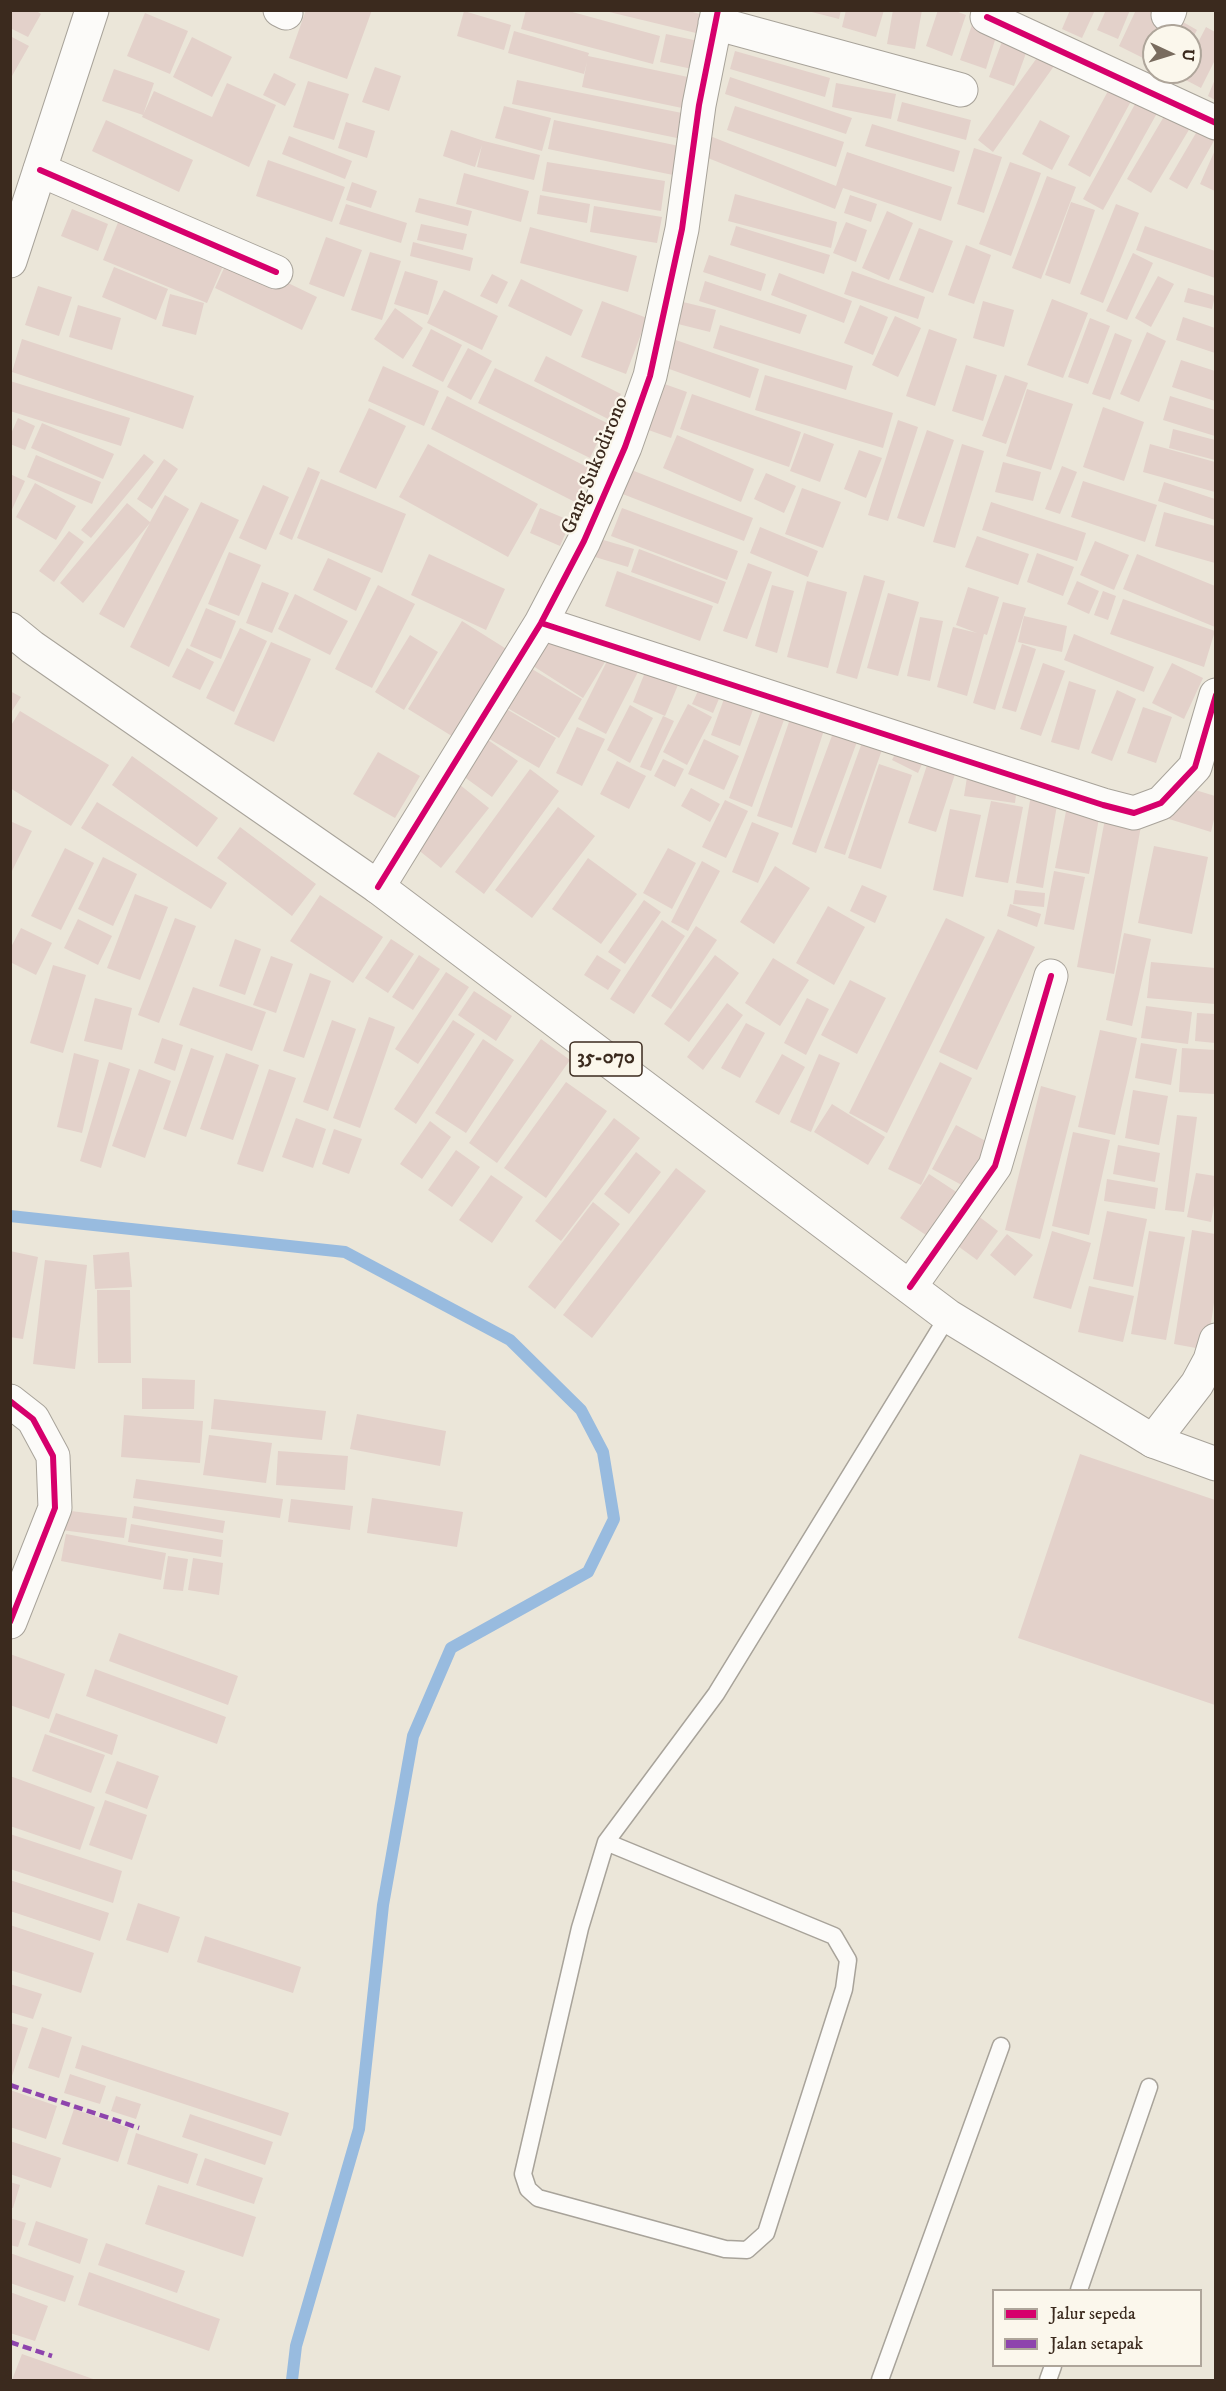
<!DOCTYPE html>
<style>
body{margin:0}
#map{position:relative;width:1226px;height:2391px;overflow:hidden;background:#ebe6d9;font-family:"IM FELL DW Pica",serif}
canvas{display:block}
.frame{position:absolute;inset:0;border:12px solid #3b2a1e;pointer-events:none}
.legend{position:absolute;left:992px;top:2289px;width:210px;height:78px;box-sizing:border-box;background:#fbf7ec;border:2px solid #aea59a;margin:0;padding:8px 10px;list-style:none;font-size:18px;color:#3b2a1e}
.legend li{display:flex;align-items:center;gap:12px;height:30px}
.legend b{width:30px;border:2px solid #aea59a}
.north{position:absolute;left:1142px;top:24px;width:60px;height:60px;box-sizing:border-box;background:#fbf7ec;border:2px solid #aea59a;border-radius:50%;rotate:94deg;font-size:16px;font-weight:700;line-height:24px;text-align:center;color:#3b2a1e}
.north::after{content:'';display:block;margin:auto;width:21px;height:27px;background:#796c5f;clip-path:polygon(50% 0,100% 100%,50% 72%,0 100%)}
</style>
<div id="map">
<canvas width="1226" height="2391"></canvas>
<div class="frame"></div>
<ul class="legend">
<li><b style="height:8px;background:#d6006c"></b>Jalur sepeda</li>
<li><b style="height:8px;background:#8e44ad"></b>Jalan setapak</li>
</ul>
<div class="north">U</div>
</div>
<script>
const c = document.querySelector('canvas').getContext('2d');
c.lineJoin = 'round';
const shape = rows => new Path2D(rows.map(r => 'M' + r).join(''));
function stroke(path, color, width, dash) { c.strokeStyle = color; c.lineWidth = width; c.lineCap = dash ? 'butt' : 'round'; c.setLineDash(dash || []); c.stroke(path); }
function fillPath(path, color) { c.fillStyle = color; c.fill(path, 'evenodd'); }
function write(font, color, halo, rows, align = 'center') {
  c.font = font + ' "IM FELL DW Pica",serif'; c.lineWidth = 4.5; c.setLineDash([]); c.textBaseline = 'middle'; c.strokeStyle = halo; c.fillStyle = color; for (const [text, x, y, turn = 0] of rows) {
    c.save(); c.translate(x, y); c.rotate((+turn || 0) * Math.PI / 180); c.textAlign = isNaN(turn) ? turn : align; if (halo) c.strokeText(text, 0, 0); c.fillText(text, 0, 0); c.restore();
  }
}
stroke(shape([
 [10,1216,345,1252,510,1340,581,1410,603,1452,614,1519,588,1572,451,1648,413,1736,383,1905,359,2129,296,2346,292,2380]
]), '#98bbdf', 12);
fillPath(shape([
 [10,10,35,10,41,14,28,37,10,28],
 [306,10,372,10,347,79,289,58],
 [526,10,565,10,660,36,653,64,521,29],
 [601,10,685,10,700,14,696,33],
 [804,10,841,10,839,19],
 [846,10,884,10,876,37,842,27],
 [893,10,922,10,915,49,887,44],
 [938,10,953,10,966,15,952,56,926,46],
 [1070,10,1095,10,1082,38,1062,29],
 [1106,10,1130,10,1118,39,1097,30],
 [1136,10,1168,10,1156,36,1154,36,1145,59,1119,46],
 [464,11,511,25,504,50,457,36],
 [145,13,188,31,170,74,127,56],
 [975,16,1000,24,986,69,960,60],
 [1176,18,1197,30,1190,43,1190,36,1166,36],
 [1206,27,1215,32,1215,60,1201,88,1180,77,1183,72,1190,72,1190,58],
 [514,31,589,53,588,56,688,77,682,108,582,87,587,62,584,74,508,53],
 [666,34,698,41,692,69,660,62],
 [10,36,29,46,12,76,10,75],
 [1004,36,1029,45,1014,86,989,77],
 [192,37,232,57,212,97,173,77],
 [1044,48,1059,59,993,152,978,140],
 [735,51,830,78,825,97,730,69],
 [375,67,401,76,389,111,362,102],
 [114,69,154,83,143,115,102,101],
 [274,73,296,84,285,106,263,95],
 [730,77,852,118,846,134,725,94],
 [1215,79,1215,100,1208,96],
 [517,80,682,113,677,138,512,104],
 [1114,80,1136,92,1090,177,1068,165],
 [308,81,349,94,334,140,293,127],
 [227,83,276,105,249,167,142,117,154,91,212,117],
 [836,83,896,94,891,119,832,107],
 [1140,95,1161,106,1103,210,1083,199],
 [902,102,971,120,966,140,897,121],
 [504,106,551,118,542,151,495,138],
 [735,106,844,142,836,167,727,130],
 [1169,108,1193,123,1151,193,1127,179],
 [106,120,193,160,179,192,92,151],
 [554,120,679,146,673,175,548,149],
 [1040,120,1070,136,1052,170,1022,154],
 [1203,121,1215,139,1187,189,1169,179],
 [346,122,375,131,367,158,338,148],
 [872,124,960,151,954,172,865,146],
 [451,130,484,141,540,155,534,180,477,167,482,145,475,167,443,156],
 [289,136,352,161,345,179,282,154],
 [710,136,836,186,847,152,952,187,941,221,843,188,835,209,703,156],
 [974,148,1002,157,984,213,957,204],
 [1215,150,1215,191,1200,184],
 [268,160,345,187,332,222,256,196],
 [547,162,665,181,661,211,542,191],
 [1010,162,1041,173,1011,256,979,244],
 [464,173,529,191,521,222,456,204],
 [1047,176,1076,187,1041,279,1012,268],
 [352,182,377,191,371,208,346,200],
 [735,194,837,222,831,248,728,221],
 [540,195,590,204,587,223,537,214],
 [850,195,877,204,871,222,844,213],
 [419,198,472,211,468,226,415,212],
 [1071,202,1095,210,1070,284,1045,275],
 [346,204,407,223,401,243,339,224],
 [1116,204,1139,213,1103,303,1080,294],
 [594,206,662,217,657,243,590,232],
 [72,209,108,224,98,251,61,236],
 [887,211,913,223,889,280,862,268],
 [121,215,226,259,207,303,103,260],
 [846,222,867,230,856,262,833,253],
 [421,224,467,234,463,250,417,240],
 [736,226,830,255,824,274,730,245],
 [1145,226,1215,251,1215,278,1136,250],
 [530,227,637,256,628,292,520,263],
 [919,228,953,241,933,293,899,280],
 [326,237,362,250,344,297,309,284],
 [413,242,473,258,470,271,410,256],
 [966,245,991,255,974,304,948,295],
 [370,252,401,261,382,320,351,310],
 [1133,253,1153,263,1127,320,1106,311],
 [230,255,317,297,302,330,215,288],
 [709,255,766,274,761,291,703,272],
 [114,267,168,289,156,320,102,297],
 [405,271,438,281,428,315,394,304],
 [852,271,925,297,918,319,844,294],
 [779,273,852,301,844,323,771,295],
 [492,274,508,282,497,304,480,296],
 [1158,276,1174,284,1151,327,1135,318],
 [521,279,583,310,571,336,508,306],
 [705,281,807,315,800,334,699,301],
 [38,286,72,297,59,336,25,325],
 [1188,288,1215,296,1212,309,1184,302],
 [444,290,498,316,482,350,427,323],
 [170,294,204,303,196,335,162,326],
 [1052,299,1088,313,1063,378,1027,365],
 [602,301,647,318,626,374,581,357],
 [983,301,1014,310,1004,347,973,338],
 [683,302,716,310,710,332,678,324],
 [78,305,121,318,112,350,69,337],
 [860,305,888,317,873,355,844,343],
 [395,308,423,328,403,359,374,339],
 [895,316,921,328,898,377,872,365],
 [1183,317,1215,328,1215,353,1176,340],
 [1090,318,1110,326,1088,384,1068,377],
 [720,325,853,366,846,390,713,348],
 [431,329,462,345,443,382,412,366],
 [929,329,957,339,935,406,906,396],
 [1147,332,1166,341,1139,402,1120,394],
 [1115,333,1132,340,1110,400,1092,394],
 [670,338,759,369,750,398,661,366],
 [22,339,194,396,183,429,12,372],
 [468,348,492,361,471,400,447,387],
 [546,356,621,394,608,419,534,381],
 [1181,360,1215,371,1215,401,1172,387],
 [966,365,997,375,983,421,952,411],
 [383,366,439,391,424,426,368,401],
 [495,368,607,423,590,458,478,403],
 [765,375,893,413,883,448,755,410],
 [1005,375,1028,383,1006,444,982,436],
 [10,381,130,418,121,446,10,411],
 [656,381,687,392,671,438,640,427],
 [1027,389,1073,404,1051,470,1006,456],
 [692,394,801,432,789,467,680,429],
 [447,396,591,469,575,502,431,429],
 [1170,396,1215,410,1215,436,1163,420],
 [1103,407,1144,422,1124,481,1083,467],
 [369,408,406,426,376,489,339,472],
 [18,418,35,426,25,450,10,444,10,436],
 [898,420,918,427,888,521,868,515],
 [42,423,114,454,103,479,31,448],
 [1173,429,1215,440,1215,460,1169,448],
 [927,430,954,440,924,527,897,518],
 [804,433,834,444,820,482,790,471],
 [677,435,754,469,741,502,663,468],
 [428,444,538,504,508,557,399,497],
 [962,444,984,451,955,548,933,542],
 [1150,444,1215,462,1215,492,1143,472],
 [859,450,882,458,866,498,844,489],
 [144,454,154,462,91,538,81,530],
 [36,455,101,482,92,504,27,477],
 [164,459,178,469,152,509,137,499],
 [1003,462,1041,472,1033,501,995,492],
 [1062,466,1077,472,1060,514,1045,509],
 [308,467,320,472,292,540,279,534],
 [629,469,753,518,744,541,620,493],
 [766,473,796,486,784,513,754,499],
 [10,474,25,481,10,514],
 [321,479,406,514,382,573,297,538],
 [1083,481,1157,505,1145,542,1071,517],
 [1164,482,1215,499,1215,520,1158,501],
 [35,483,76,506,56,540,16,517],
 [263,485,289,497,266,550,239,538],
 [802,488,841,502,823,548,785,534],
 [165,495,189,509,124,628,99,614,150,523,83,603,60,583,127,503,150,522],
 [201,502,239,520,169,667,130,647],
 [991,502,1086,533,1077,561,982,530],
 [540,508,571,521,560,546,530,533],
 [622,508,738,551,727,580,611,536],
 [1164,512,1215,526,1215,563,1155,546],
 [760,527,818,551,808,577,750,553],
 [69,531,84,542,54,582,39,571],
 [977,536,1029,554,1018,585,965,567],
 [600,539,634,549,628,567,595,557],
 [1095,541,1129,555,1114,590,1080,575],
 [639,549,726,582,718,604,631,572],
 [229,552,261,565,239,616,208,604],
 [1037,553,1074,567,1063,596,1027,582],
 [429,554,505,589,486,630,411,595],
 [1137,554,1215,586,1215,627,1123,589],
 [328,558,371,578,356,611,313,590],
 [748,563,772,572,747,639,723,631],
 [617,571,713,606,700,641,605,606],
 [864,575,885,581,857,679,836,673],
 [807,581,847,592,828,668,787,657],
 [1077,581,1099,591,1089,614,1067,604],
 [262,582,289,593,272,633,246,623],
 [378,585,415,604,372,688,335,669],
 [772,585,794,591,777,653,755,646],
 [968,587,999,597,987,635,984,634,967,696,937,687,953,627,977,633,956,625],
 [1103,591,1116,596,1108,620,1094,615],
 [888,593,919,602,898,676,867,668],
 [295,594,348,621,330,655,278,629],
 [1123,599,1215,631,1204,667,1110,634],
 [1003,602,1026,608,995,710,973,703],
 [206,608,236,621,221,659,190,646],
 [1024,616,1067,626,1062,652,1018,642],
 [920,617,943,621,930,681,907,676],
 [462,621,508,650,455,738,408,709],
 [240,628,267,641,234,712,206,698],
 [553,628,605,662,583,698,530,664],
 [1074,634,1154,667,1144,692,1064,660],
 [410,635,438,652,404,710,375,692],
 [271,642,311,659,274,742,234,724],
 [1022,644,1036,649,1016,712,1002,708],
 [187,648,214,662,200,690,172,677],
 [610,655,639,670,606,734,578,719],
 [650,660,683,673,665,716,633,702],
 [1043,663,1065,671,1041,736,1020,729],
 [1172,663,1203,678,1184,719,1152,703],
 [527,666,582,699,559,738,504,706],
 [704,678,724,687,713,713,692,704],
 [1069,681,1096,690,1079,750,1051,742],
 [729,685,758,696,740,746,711,735],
 [1117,690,1136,699,1112,761,1091,753],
 [10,691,21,697,10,714],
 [765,700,788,709,752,807,729,798],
 [688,704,712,717,687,765,663,752],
 [630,705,653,718,630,763,607,750],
 [503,707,556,738,539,768,486,737],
 [1143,707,1172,717,1156,763,1127,753],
 [20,711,109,765,71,826,10,788,10,727],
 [792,713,826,724,792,828,757,816],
 [663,716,674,721,651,771,640,767],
 [837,722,861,731,816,853,792,844],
 [577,727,605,739,582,786,556,773],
 [481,735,518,761,492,797,456,771],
 [864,737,884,744,845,855,824,848],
 [704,739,739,756,724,790,688,774],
 [901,742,926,755,918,773,892,760],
 [378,752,420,776,395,818,353,794],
 [931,753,959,762,936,832,908,823],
 [132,756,218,818,197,847,112,785],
 [663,759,684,769,675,787,654,776],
 [617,761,646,776,629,809,600,794],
 [879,764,912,775,881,869,848,858],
 [530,769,559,791,484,894,455,872],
 [968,771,1018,778,1015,803,964,796],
 [455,781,489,808,441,868,407,841],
 [1179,785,1215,796,1215,815,1211,832,1169,819],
 [691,788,720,804,710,822,681,806],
 [1031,795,1058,799,1043,888,1016,883],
 [725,800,748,811,726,858,702,847],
 [991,801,1023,807,1008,883,975,877],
 [1068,801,1101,807,1089,874,1055,868],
 [97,802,227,883,211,909,81,828],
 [558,807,595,836,532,918,495,890],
 [950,809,981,815,963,897,933,890],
 [1105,819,1141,826,1114,974,1077,967],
 [10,821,32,831,10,875],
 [752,822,779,833,758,883,732,872],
 [240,827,316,884,292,916,217,858],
 [1154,846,1208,857,1192,934,1138,923],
 [65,848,94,863,61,930,31,916],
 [668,848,696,863,672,909,643,893],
 [103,857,137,874,113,926,78,909],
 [588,858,637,894,601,944,552,909],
 [702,861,720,871,688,931,671,922],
 [775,866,810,888,774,944,740,922],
 [1054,871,1085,877,1074,930,1044,924],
 [862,885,887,896,875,923,850,911],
 [1015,890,1045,893,1044,907,1013,904],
 [135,894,168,907,140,980,107,968],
 [320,895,383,937,353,983,290,941],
 [644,900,661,912,625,964,608,952],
 [1010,904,1041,914,1037,927,1007,916],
 [828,906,865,927,834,985,796,963],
 [175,918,196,926,159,1023,138,1015],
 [946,918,985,937,887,1133,849,1113],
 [78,919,112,936,98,965,64,948],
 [662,920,685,936,634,1014,610,999],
 [696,926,717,940,671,1009,651,996],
 [21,928,52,943,36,975,10,962,10,949],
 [998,929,1035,947,977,1070,939,1052],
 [1124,933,1151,939,1132,1026,1106,1020],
 [235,939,261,949,245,995,219,986],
 [391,939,414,954,388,993,365,978],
 [419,955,440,969,413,1010,392,997],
 [597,955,621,970,608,990,584,975],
 [715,955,739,973,689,1042,664,1024],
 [271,956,293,964,276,1013,253,1005],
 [773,958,809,980,780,1026,745,1003],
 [1151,962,1215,968,1215,1004,1147,998],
 [53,965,86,975,63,1053,30,1043],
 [446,972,469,987,418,1064,395,1049],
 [310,973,331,981,304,1058,283,1051],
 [850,980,886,998,857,1054,821,1035],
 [193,987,266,1012,252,1051,179,1025],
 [474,991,512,1016,496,1041,458,1015],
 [95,998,132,1008,122,1050,84,1041],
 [807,998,829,1009,806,1055,784,1043],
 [727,1003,743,1015,703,1070,687,1057],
 [1146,1006,1192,1012,1188,1044,1141,1038],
 [1197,1013,1215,1014,1215,1043,1195,1041],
 [369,1017,395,1027,360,1128,333,1118],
 [332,1020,356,1029,328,1111,303,1102],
 [453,1020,475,1034,416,1124,394,1109],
 [746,1023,765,1033,740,1078,721,1068],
 [1100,1030,1137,1038,1115,1135,1078,1127],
 [162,1038,183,1045,175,1071,154,1063],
 [483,1039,514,1060,466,1133,435,1113],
 [541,1039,570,1060,497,1163,469,1143],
 [1141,1043,1177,1049,1171,1085,1135,1078],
 [191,1048,214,1056,186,1137,163,1129],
 [1182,1048,1215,1050,1215,1094,1179,1092],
 [74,1053,99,1060,82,1133,57,1127],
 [226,1053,259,1065,233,1140,200,1129],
 [782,1054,805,1067,779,1115,755,1102],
 [819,1054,840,1063,811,1132,790,1122],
 [109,1062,130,1069,101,1168,80,1161],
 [940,1062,972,1078,921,1185,888,1169],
 [139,1069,171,1081,145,1158,112,1146],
 [269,1069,296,1078,263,1172,237,1164],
 [566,1082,607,1111,546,1198,504,1168],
 [1041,1086,1076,1096,1040,1239,1005,1230],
 [1133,1090,1168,1096,1159,1145,1125,1138],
 [832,1104,885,1137,868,1165,814,1132],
 [1177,1115,1197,1117,1184,1212,1165,1210],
 [296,1118,326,1129,313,1168,282,1157],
 [614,1118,640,1138,561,1241,535,1221],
 [430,1121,451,1137,422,1179,400,1164],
 [956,1125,995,1146,971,1190,932,1169],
 [334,1129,362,1139,349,1174,322,1164],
 [1073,1132,1110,1140,1089,1235,1052,1226],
 [1118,1145,1160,1153,1155,1182,1113,1174],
 [456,1150,480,1167,452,1207,428,1190],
 [636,1152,661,1172,629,1214,604,1194],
 [676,1168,706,1191,592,1338,563,1315],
 [1196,1173,1215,1176,1215,1200,1211,1222,1187,1217],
 [929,1174,958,1193,929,1237,900,1218],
 [491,1175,523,1197,492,1243,459,1220],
 [1107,1179,1158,1188,1155,1209,1104,1201],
 [593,1202,620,1224,555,1309,528,1287],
 [1107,1211,1147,1219,1133,1287,1093,1279],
 [973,1212,998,1231,977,1260,951,1241],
 [1192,1230,1215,1234,1215,1296,1207,1350,1174,1344],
 [1052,1231,1091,1243,1071,1309,1033,1298],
 [1149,1231,1185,1237,1166,1340,1131,1334],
 [1007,1234,1033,1255,1015,1276,990,1255],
 [10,1251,38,1257,23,1339,10,1337],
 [129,1252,132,1287,95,1289,93,1255],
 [45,1260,87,1265,75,1369,33,1364],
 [1089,1286,1134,1296,1123,1342,1078,1332],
 [97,1290,130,1290,131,1363,98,1363],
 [142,1378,195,1380,194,1409,142,1409],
 [214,1399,326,1411,322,1440,211,1429],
 [357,1414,446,1431,440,1466,350,1449],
 [124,1415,203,1421,200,1463,121,1457],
 [209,1435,272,1443,266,1483,203,1475],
 [278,1451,348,1456,345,1490,276,1485],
 [1080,1454,1215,1500,1215,1705,1018,1638],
 [136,1479,283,1499,280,1518,133,1498],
 [372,1498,463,1512,457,1547,367,1533],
 [291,1499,353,1506,350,1530,288,1522],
 [134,1506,225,1521,223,1533,132,1518],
 [63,1510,127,1518,124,1538,61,1530],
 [131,1524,223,1540,221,1557,128,1542],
 [66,1534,166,1553,161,1580,61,1561],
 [168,1556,188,1559,183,1591,163,1589],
 [193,1558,223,1563,219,1595,188,1590],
 [119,1633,238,1676,228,1705,109,1661],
 [10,1654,65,1674,49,1719,10,1705],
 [95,1669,226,1717,217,1744,86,1696],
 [56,1713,118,1735,112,1755,49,1732],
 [45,1734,105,1755,91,1793,32,1771],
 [117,1761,159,1776,147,1809,105,1793],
 [10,1776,95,1807,80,1850,10,1826],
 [105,1800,147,1815,132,1860,89,1845],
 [10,1834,122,1871,113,1903,10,1869],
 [10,1880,109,1913,100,1941,10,1911],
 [138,1903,180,1917,168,1953,126,1940],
 [10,1925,94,1953,81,1993,10,1970],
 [205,1936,301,1967,293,1993,197,1962],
 [10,1984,42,1994,33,2019,10,2012],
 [10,2023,28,2028,11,2079,10,2079],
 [42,2027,72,2037,59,2078,28,2068],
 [82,2045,289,2113,281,2136,75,2068],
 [70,2074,106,2086,100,2104,64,2093],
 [10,2090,57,2106,46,2139,10,2127],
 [116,2096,141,2104,136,2119,111,2111],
 [74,2109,129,2128,118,2162,62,2144],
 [190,2114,273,2142,265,2165,182,2137],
 [136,2133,198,2154,188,2184,127,2164],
 [10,2141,61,2158,51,2188,10,2174],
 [205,2158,263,2178,254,2204,196,2185],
 [10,2182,20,2185,13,2208,10,2207],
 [158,2185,256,2217,243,2257,145,2224],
 [10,2218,26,2223,18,2247,10,2245],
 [36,2221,88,2239,80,2264,28,2245],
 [106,2243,185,2271,177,2293,98,2265],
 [10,2253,74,2276,65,2302,10,2283],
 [89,2272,220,2319,209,2351,78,2305],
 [10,2292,48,2306,35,2341,10,2333],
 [22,2354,96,2380,12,2380]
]), '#e3d1ca');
const service = shape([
 [606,1842,834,1936,848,1960,844,1989,766,2233,747,2250,725,2249,538,2198,528,2189,523,2174,580,1928,606,1842,716,1694,948,1316],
 [1079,2290,1149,2087],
 [880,2380,1001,2046],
 [1048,2380,1053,2366]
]);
const minor = shape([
 [280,10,286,13],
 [1168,15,1170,10],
 [987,17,1216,123],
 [715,23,961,90],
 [40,170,276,272],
 [541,623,1103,805,1134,813,1161,803,1195,767,1216,695],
 [378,887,541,623,584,541,625,447,650,376,682,229,699,105,718,10],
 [910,1287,995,1166,1051,976],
 [10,1401,33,1419,53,1456,55,1508,10,1622],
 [1153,1441,1197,1384,1210,1360,1216,1340]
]);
const primary = shape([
 [10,261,92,10],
 [10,629,32,647,378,887,948,1316,1153,1441,1216,1464]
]);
stroke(service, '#a8a39a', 19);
stroke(minor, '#a8a39a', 35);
stroke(primary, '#a8a39a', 35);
stroke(service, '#fcfbf9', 16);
stroke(minor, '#fcfbf9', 33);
stroke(primary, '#fcfbf9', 33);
stroke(shape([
 [10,2085,139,2128],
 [10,2342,52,2356]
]), '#8e44ad', 4.5, [9, 4.5]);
stroke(shape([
 [987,17,1216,123],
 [40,170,276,272],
 [541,623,1103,805,1134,813,1161,803,1195,767,1216,695],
 [378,887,541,623,584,541,625,447,650,376,682,229,699,105,718,10],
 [910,1287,995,1166,1051,976],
 [10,1401,33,1419,53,1456,55,1508,10,1622]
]), '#d6006c', 6);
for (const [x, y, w] of [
 [606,1059,72]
]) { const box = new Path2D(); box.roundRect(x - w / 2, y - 17, w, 34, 4.5); c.fillStyle = '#fbf7ec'; c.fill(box); stroke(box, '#3b2a1e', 1.5); }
write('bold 20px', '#3b2a1e', null, [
 ["35-070",606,1059]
]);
write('21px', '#3b2a1e', '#fbf7ec', [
 ["Gang Sukodirono",596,466,-68]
]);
</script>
